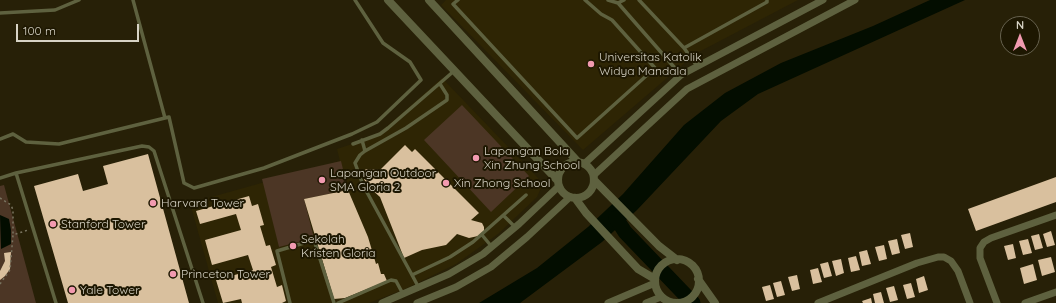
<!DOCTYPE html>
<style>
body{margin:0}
#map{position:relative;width:1056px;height:303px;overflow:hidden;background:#272007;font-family:Quicksand,sans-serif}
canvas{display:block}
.north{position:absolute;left:1000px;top:16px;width:40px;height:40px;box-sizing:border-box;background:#1d1701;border:1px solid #67624f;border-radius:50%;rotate:0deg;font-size:11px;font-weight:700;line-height:16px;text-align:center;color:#d7d3c5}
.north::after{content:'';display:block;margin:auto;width:14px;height:18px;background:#f29ab0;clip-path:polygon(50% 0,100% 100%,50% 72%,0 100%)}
.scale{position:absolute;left:16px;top:24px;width:123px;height:18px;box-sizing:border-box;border:2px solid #d7d3c5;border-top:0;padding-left:5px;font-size:12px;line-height:14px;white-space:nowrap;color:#d7d3c5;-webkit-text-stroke:3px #1d1701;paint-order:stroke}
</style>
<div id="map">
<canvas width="1056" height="303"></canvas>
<div class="north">N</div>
<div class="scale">100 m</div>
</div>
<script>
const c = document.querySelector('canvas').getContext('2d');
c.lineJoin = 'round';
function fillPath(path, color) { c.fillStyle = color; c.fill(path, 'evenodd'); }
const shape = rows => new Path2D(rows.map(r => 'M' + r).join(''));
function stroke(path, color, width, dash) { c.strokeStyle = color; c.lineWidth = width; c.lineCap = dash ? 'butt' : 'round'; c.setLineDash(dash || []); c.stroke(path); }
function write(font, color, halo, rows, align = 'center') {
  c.font = font + ' Quicksand,sans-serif'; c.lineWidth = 4; c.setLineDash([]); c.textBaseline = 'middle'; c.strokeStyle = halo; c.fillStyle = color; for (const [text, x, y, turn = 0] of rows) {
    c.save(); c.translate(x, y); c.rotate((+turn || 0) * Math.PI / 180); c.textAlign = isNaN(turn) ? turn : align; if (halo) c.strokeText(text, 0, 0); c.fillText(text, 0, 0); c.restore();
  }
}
fillPath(shape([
 [446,0,798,0,695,54,583,150,441,5],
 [442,78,538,178,541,188,537,197,498,234,456,264,405,289,369,303,218,303,190,203,340,161,337,149,376,136]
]), '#2e2504');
fillPath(shape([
 [462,105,529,176,491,212,424,140],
 [341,161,348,190,304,199,314,238,279,247,262,179],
 [4,185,36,303,0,303,0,186]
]), '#4c3625');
fillPath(shape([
 [930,0,965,0,758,94,721,121,637,210,602,242,520,303,479,303,537,268,588,227,623,194,684,125,725,93,781,63,873,26],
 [0,215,9,219,11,230,11,244,1,249]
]), '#030d00');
stroke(shape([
 [616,218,625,232,693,303]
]), '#030d00', 15);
fillPath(shape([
 [405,145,412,152,415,149,479,213,471,220,482,223,484,227,484,231,478,236,469,238,457,234,446,245,422,250,404,258,380,197,370,188,373,186,365,181,362,174,366,169,380,170],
 [148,154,189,303,68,303,34,186,78,174,83,191,108,184,103,166],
 [1056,177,1056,202,976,231,968,209],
 [348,190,368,237,376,264,378,263,381,274,384,274,387,281,345,298,334,299,304,199],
 [249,196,252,206,258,204,264,225,260,226,266,246,270,245,276,265,271,267,277,287,282,285,286,301,282,303,242,303,241,299,223,303,216,280,253,270,248,255,212,265,205,240,241,230,236,214,200,224,196,211],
 [1051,231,1055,245,1047,247,1043,234],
 [910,233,913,247,905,249,901,235],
 [1039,234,1043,248,1035,250,1031,236],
 [897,239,900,253,892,255,888,241],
 [1028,239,1032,253,1023,255,1019,241],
 [1013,244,1016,258,1008,260,1004,246],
 [884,245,887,259,879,261,875,247],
 [867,250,871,264,862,266,859,252],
 [11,252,10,269,5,276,0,280,0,271,5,261,4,253],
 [856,256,860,270,851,272,848,258],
 [1051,257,1055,272,1042,276,1038,260],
 [841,259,844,273,836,276,832,261],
 [828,262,832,276,824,278,820,264],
 [1033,264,1037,280,1024,284,1020,268],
 [818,268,822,282,813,284,810,270],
 [797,275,800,289,792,291,788,277],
 [924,276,928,290,919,293,916,279],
 [781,281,785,295,777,297,773,283],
 [911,283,915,297,907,299,903,285],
 [770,285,774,299,766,301,762,287],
 [894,286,898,300,890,302,886,288],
 [881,292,884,303,875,303,873,294],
 [871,298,872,303,863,303,862,301]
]), '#d9c09e');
stroke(shape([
 [0,198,11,205,13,210,13,235],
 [0,284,10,270,13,235,28,230]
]), '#7a7561', 1.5, [2, 3]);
stroke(shape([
 [133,0,165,118],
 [458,0,453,4,577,138,655,68,612,20,601,14,585,0],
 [608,0,618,3,624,0],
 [639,0,684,48,697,66],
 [618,3,681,75],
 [0,13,55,10,79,0],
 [684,48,767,2,767,0],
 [440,84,447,95,447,100,406,128,365,151,360,155,355,163,363,185,412,275,450,257,473,242,526,195],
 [0,139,13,134,26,142,59,144,169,117,184,183,194,188,264,168,352,134,377,122,421,80,410,62,383,43,355,0],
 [362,140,365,151],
 [353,144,380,134,388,128,454,71],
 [16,173,56,303],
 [0,178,16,173,142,146,149,147,154,151,203,303],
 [504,216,515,227],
 [482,235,492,247],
 [412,275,419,288],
 [290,303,277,251,314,240,334,303],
 [338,303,391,280,396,281,403,294]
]), '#5e613f', 3.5);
stroke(shape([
 [584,164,681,75,823,0],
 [594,175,687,89,855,0],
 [382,303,449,274,483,254,519,224,559,186],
 [417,303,456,287,491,267,527,237,570,197],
 [608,303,655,283],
 [646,303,661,297],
 [818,303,917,263,938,257,944,257,951,261,958,271,970,303],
 [997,303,980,258,980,248,984,242,991,238,1056,215],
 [1025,303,1056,292]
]), '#5e613f', 7);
stroke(shape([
 [388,0,558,181],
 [429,0,578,162],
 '558 180a18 18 0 1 1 36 0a18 18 0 1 1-36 0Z',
 [594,180,659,246,677,260],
 [575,198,586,213,638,269,655,279],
 '655 281a22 22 0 1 1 44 0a22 22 0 1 1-44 0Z',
 [698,279,715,303]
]), '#5e613f', 8);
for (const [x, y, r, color] of [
 [591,64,4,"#f29ab0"],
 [476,158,4,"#f29ab0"],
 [322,180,4,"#f29ab0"],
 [446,183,4,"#f29ab0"],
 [153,203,4,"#f29ab0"],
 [53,224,4,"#f29ab0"],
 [293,246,4,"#f29ab0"],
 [173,274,4,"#f29ab0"],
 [72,290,4,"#f29ab0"]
]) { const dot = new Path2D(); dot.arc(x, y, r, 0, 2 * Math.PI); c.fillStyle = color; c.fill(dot); stroke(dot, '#1d1701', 1.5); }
write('12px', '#d7d3c5', '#1d1701', [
 ["Universitas Katolik",599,57],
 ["Widya Mandala",599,71],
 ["Lapangan Bola",484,151],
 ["Xin Zhung School",484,165],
 ["Lapangan Outdoor",330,173],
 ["SMA Gloria 2",330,187],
 ["Xin Zhong School",454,183],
 ["Harvard Tower",161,203],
 ["Stanford Tower",61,224],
 ["Sekolah",301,239],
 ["Kristen Gloria",301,253],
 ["Princeton Tower",181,274],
 ["Yale Tower",80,290]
], 'left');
</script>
